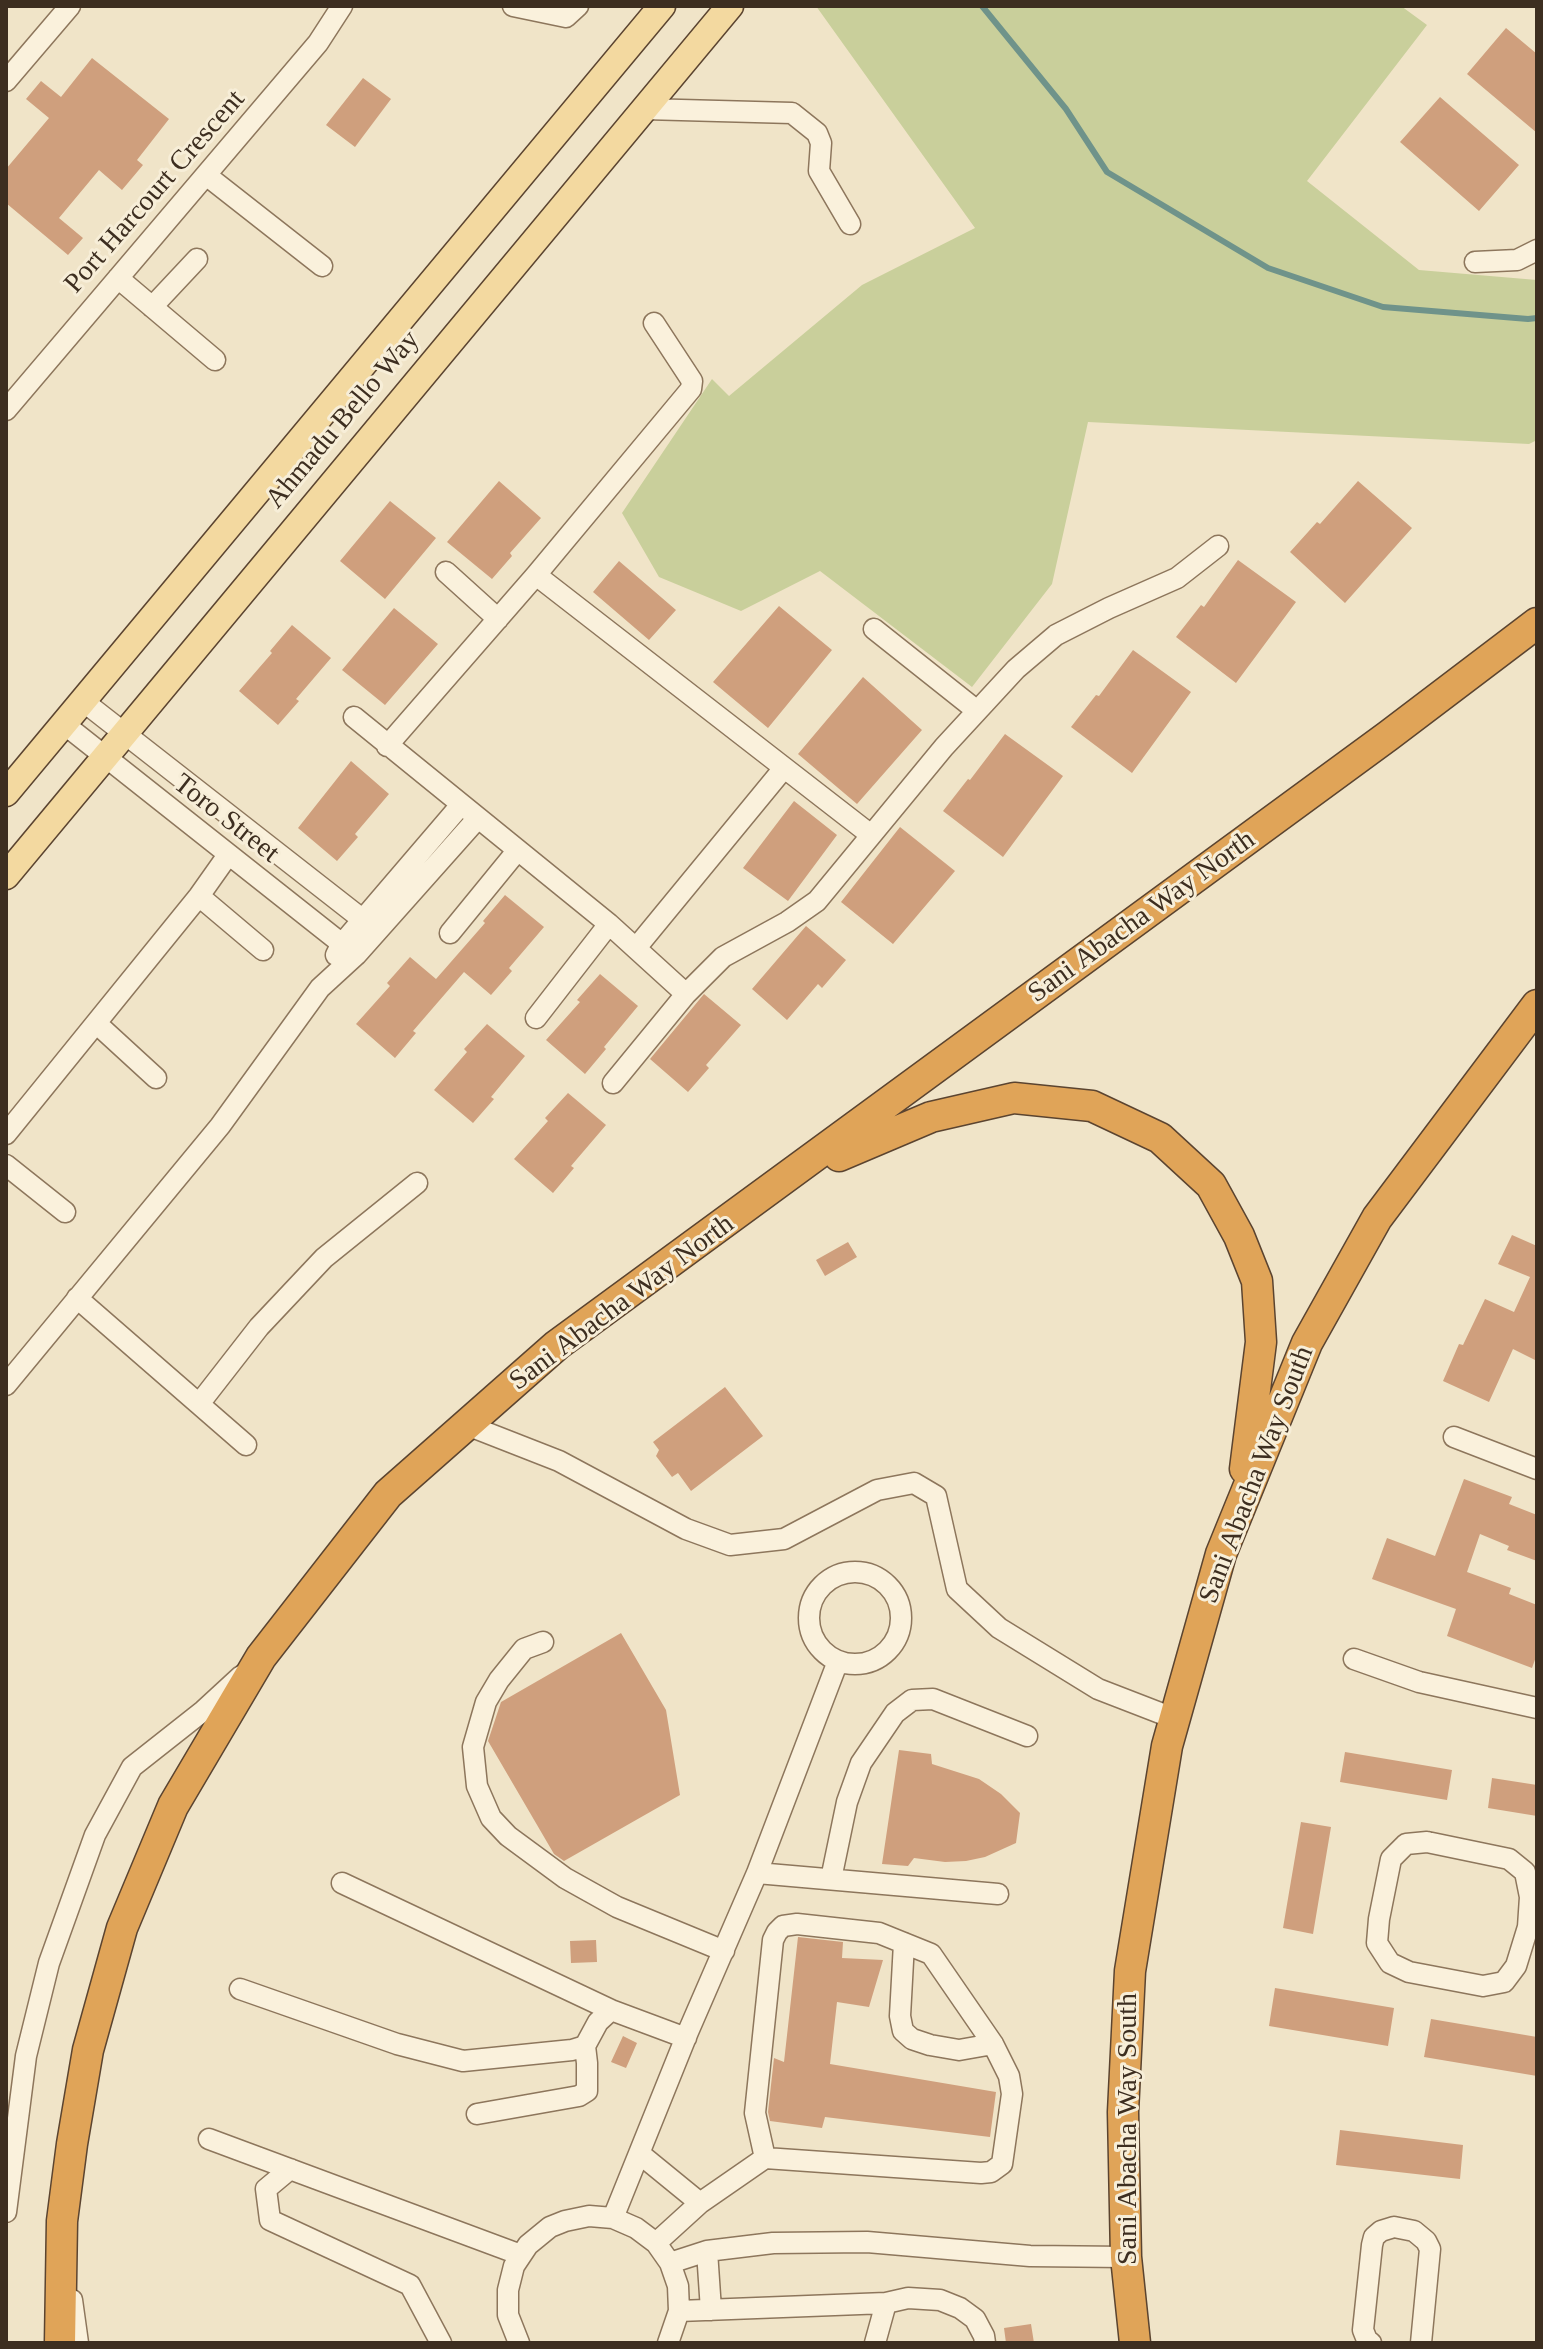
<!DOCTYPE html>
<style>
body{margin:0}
#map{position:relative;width:1543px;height:2349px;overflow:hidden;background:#f0e4c8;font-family:Georgia,serif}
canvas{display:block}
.frame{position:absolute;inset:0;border:8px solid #3d2e20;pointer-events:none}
</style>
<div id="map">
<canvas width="1543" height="2349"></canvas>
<div class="frame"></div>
</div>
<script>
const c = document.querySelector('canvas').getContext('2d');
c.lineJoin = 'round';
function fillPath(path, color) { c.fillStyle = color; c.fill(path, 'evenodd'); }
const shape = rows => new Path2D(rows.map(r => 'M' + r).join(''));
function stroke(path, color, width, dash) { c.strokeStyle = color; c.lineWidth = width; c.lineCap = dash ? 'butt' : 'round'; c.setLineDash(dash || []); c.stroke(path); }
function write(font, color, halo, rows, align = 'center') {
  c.font = font + ' Georgia,serif'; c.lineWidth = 6; c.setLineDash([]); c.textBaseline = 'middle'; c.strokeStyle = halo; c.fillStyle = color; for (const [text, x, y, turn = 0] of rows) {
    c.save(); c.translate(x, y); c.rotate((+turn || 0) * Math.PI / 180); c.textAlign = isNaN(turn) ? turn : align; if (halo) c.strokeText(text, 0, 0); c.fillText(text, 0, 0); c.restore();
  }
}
fillPath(shape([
 [816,6,1401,6,1427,25,1307,181,1419,270,1537,280,1537,440,1529,444,1088,422,1052,584,972,687,820,571,741,611,659,577,622,513,712,379,729,396,862,285,975,228]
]), '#c9cf9b');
stroke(shape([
 [982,6,1066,109,1107,172,1268,268,1383,307,1528,319,1537,318]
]), '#6f938a', 6);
fillPath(shape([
 [1506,28,1537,54,1537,133,1467,74],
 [92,58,169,119,137,160,143,165,122,190,99,170,59,218,83,238,68,255,6,203,6,169,49,118,26,99,41,81,61,97],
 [363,78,391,99,355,147,326,125],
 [1440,97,1519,165,1479,211,1400,142],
 [499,481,541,518,510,553,512,556,492,579,447,542],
 [1358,481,1412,528,1345,603,1290,552,1317,522,1320,524],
 [390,501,436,538,385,599,340,561],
 [1238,560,1296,602,1236,683,1176,637,1201,605,1204,607],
 [619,561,676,610,649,640,593,592],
 [779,606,832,650,768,728,713,682],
 [394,608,438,644,385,705,342,670],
 [292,625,331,658,296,699,299,701,278,725,239,691,272,653,270,651],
 [1133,650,1191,692,1132,773,1071,727,1096,695,1099,696],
 [863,677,922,730,857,804,798,754],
 [1005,734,1063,776,1003,857,943,811,968,779,970,780],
 [351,761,389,794,355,834,358,837,337,861,298,828],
 [794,801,837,835,788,901,743,868],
 [900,827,955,871,893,944,841,902],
 [505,895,544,927,509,968,512,971,491,995,464,972,413,1031,416,1033,395,1058,356,1024,390,986,387,983,410,957,436,979,485,923,483,921],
 [806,926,846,960,822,988,818,984,787,1020,752,989],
 [600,974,638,1006,604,1047,606,1049,585,1074,546,1040,580,1002,577,1000],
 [704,994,741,1025,706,1065,709,1068,688,1092,650,1059],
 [487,1024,525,1056,491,1097,494,1099,473,1123,434,1090,467,1052,464,1049],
 [568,1093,606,1125,571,1166,574,1168,553,1193,514,1159,548,1121,545,1118],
 [1512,1235,1537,1246,1537,1361,1513,1349,1489,1402,1443,1381,1459,1344,1463,1345,1485,1299,1514,1312,1530,1277,1498,1264],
 [848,1242,857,1257,825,1276,816,1260],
 [725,1387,763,1436,691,1491,678,1473,672,1477,656,1456,659,1450,653,1442],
 [1464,1479,1512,1497,1509,1504,1537,1515,1537,1561,1507,1550,1509,1546,1480,1534,1467,1572,1511,1588,1509,1594,1537,1605,1537,1654,1532,1668,1447,1636,1456,1609,1372,1579,1387,1538,1435,1556],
 [621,1633,666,1710,680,1795,564,1861,554,1854,488,1741,501,1702],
 [899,1750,931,1754,932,1764,979,1779,1001,1794,1020,1813,1016,1843,985,1857,966,1861,945,1862,914,1858,908,1866,882,1864],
 [1345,1752,1452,1770,1447,1800,1340,1782],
 [1492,1778,1537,1785,1537,1816,1488,1808],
 [1301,1822,1331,1827,1313,1934,1283,1928],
 [798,1937,843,1942,842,1958,883,1960,869,2007,837,2002,830,2064,996,2092,990,2137,825,2117,822,2128,770,2121,768,2112,774,2058,784,2062],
 [596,1940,597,1962,571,1963,570,1941],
 [1275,1988,1394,2008,1388,2046,1269,2026],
 [1431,2019,1537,2037,1537,2076,1424,2057],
 [623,2036,637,2043,626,2068,611,2062],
 [1340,2130,1463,2145,1460,2179,1336,2165],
 [1031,2324,1034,2343,1006,2343,1004,2328]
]), '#cf9f7d');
const minor = shape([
 [513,6,566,17,578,6],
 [6,81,70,6],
 [644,109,792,113,817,133,821,143,819,171,850,224],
 [206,175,322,266],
 [1475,262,1517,260,1537,250],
 [118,278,215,360],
 [152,307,197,259],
 [6,410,318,43,342,6],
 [446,572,498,619],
 [536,575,871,835],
 [874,629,976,710],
 [83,701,376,930],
 [354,717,609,924,686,994],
 [64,724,356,955],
 [387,746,536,575,691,389,692,381,654,323],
 [199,896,263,950],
 [450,933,517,851],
 [636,948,784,768],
 [336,955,341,945,460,806],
 [536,1018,609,924],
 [96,1023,156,1078],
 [613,1083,686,994,723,957,787,922,817,901,944,747,1016,669,1056,635,1109,608,1177,578,1218,546],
 [6,1134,199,896,228,855],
 [6,1165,65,1212],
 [77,1298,246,1445],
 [6,1385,220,1126,320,988,356,955,477,819],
 [199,1404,259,1327,324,1258,417,1183],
 [467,1425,559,1461,686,1529,730,1545,784,1539,877,1490,914,1483,936,1496,957,1589,999,1628,1098,1689,1173,1718],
 [1454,1437,1537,1469],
 '809 1618a46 46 0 1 1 92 0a46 46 0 1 1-92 0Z',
 [543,1642,524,1649,499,1680,486,1702,473,1747,477,1786,491,1818,508,1836,565,1878,617,1907,724,1951],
 [1354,1659,1419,1682,1537,1708],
 [1427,1842,1509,1859,1525,1872,1530,1897,1528,1927,1516,1966,1504,1982,1483,1986,1409,1972,1390,1963,1377,1943,1379,1919,1391,1859,1406,1844,1427,1842],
 [757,1873,998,1894],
 [831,1879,847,1802,861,1763,895,1713,912,1700,933,1699,1027,1736],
 [342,1883,611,2010],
 [904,1943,900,2016,903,2031,912,2039,930,2045,959,2050,993,2044],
 [240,1989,397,2044,463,2061,572,2050,585,2046,598,2022,611,2010,686,2038],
 [477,2114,579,2096,587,2091,587,2063,585,2046],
 [209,2139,521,2255],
 [640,2154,700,2203],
 [290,2169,266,2189,270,2220,410,2285,441,2343],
 [6,2212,26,2056,49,1963,95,1835,132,1767,203,1711,241,1676],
 [613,2218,688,2032,757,1873,838,1661],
 [656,2243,700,2203,765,2158,755,2113,773,1940,777,1932,783,1926,797,1924,879,1933,931,1954,993,2044,1009,2076,1012,2094,1002,2164,991,2172,981,2173,765,2158],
 [707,2251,711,2310],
 [670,2263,707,2251,773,2243,867,2242,1030,2256,1126,2257],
 [72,2300,78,2343],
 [679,2311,886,2303,908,2298,940,2300,960,2308,975,2319,984,2336,985,2343],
 [519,2343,508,2315,508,2290,514,2266,528,2245,550,2227,565,2221,589,2216,613,2218,636,2228,656,2243,670,2263,678,2286,679,2311,668,2343],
 [875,2343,886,2303],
 [1371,2343,1367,2340,1363,2330,1372,2245,1374,2237,1381,2231,1394,2227,1414,2231,1426,2241,1430,2249,1421,2343]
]);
const major = shape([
 [6,793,662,6],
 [6,876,730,6]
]);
const highway = shape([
 [839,1156,931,1117,1014,1098,1092,1106,1160,1138,1211,1185,1239,1236,1257,1281,1261,1342,1245,1469],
 [60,2343,62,2221,72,2144,88,2050,122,1928,173,1806,261,1657,388,1494,557,1345,1388,736,1537,623],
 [1135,2343,1126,2257,1123,2112,1130,1971,1167,1746,1221,1554,1307,1343,1377,1218,1537,1005]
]);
stroke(minor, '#8d765c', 23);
stroke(major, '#5b4430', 29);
stroke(highway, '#5b4430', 33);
stroke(minor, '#faf1dc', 20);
stroke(major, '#f3d9a0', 26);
stroke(highway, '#e0a458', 30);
write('28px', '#3d2e20', '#f7eed8', [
 ["Port Harcourt Crescent",155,192,-49],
 ["Ahmadu Bello Way",343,420,-50],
 ["Toro Street",226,819,38],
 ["Sani Abacha Way North",1142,917,-36],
 ["Sani Abacha Way North",622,1303,-37],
 ["Sani Abacha Way South",1257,1475,-69],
 ["Sani Abacha Way South",1129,2129,-90]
]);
</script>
